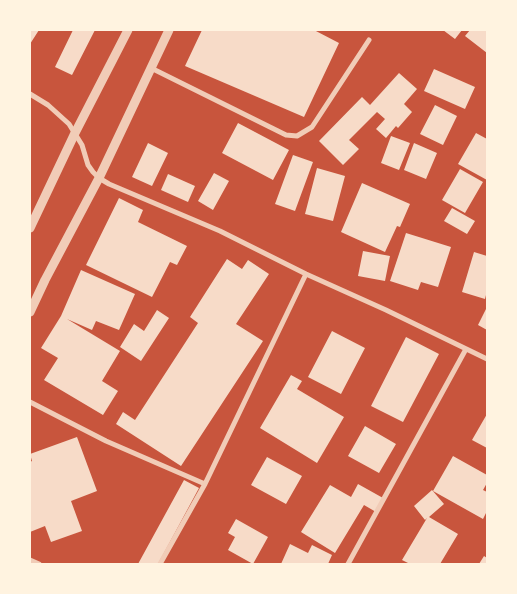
<!DOCTYPE html>
<style>
body{margin:0}
#map{position:relative;width:517px;height:594px;overflow:hidden;background:#c8553d;font-family:"PT Sans",sans-serif}
canvas{display:block}
.frame{position:absolute;inset:0;border:31px solid #fff3e0;pointer-events:none}
</style>
<div id="map">
<canvas width="517" height="594"></canvas>
<div class="frame"></div>
</div>
<script>
const c = document.querySelector('canvas').getContext('2d');
c.lineJoin = 'round';
function fillPath(path, color) { c.fillStyle = color; c.fill(path, 'evenodd'); }
const shape = rows => new Path2D(rows.map(r => 'M' + r).join(''));
function stroke(path, color, width, dash) { c.strokeStyle = color; c.lineWidth = width; c.lineCap = dash ? 'butt' : 'round'; c.setLineDash(dash || []); c.stroke(path); }
fillPath(shape([
 [30,30,39,30,30,44],
 [73,30,95,30,72,75,55,67],
 [202,30,314,30,339,43,304,117,185,66],
 [443,30,462,30,455,39],
 [470,30,487,30,487,53,465,36],
 [434,69,475,87,465,109,424,91],
 [399,73,417,89,404,104,412,112,398,128,396,126,386,138,376,129,385,119,377,112,349,140,359,149,343,165,319,141,362,97,370,105],
 [435,105,457,116,443,145,420,134],
 [238,123,289,150,273,180,222,153],
 [476,133,487,139,487,180,458,164],
 [391,136,410,143,399,170,381,163],
 [148,143,168,153,152,186,132,177],
 [414,143,437,153,426,179,404,170],
 [293,155,313,162,295,211,275,204],
 [317,168,345,176,333,221,305,214],
 [460,169,483,182,465,213,442,200],
 [214,173,229,181,213,210,198,201],
 [168,174,195,186,188,202,161,190],
 [362,183,410,204,400,227,397,226,385,252,341,232],
 [119,198,143,210,138,222,187,246,177,265,170,262,152,297,86,265],
 [452,208,475,221,467,234,444,221],
 [406,233,451,247,438,287,421,282,418,290,390,281],
 [363,251,390,256,385,281,358,276],
 [474,252,487,256,487,291,485,299,462,292],
 [227,259,242,269,248,260,269,274,236,324,263,341,181,466,116,424,123,412,135,420,198,323,190,317],
 [81,270,135,294,119,330,96,321,92,330,67,319,120,351,102,381,118,391,103,415,44,380,58,358,41,348,61,316],
 [487,307,487,330,478,325],
 [157,310,169,318,141,361,120,347,134,324,144,331],
 [332,331,365,348,341,394,308,377],
 [406,337,439,354,403,422,371,406],
 [291,375,302,381,297,389,344,417,317,463,260,428],
 [487,414,487,448,472,440],
 [365,426,396,444,379,473,348,456],
 [77,437,97,491,71,501,82,531,51,542,45,526,30,532,30,462,32,461,30,454],
 [453,456,487,475,487,483,483,490,487,492,487,511,483,519,433,491],
 [267,457,302,476,286,504,251,485],
 [184,480,199,488,158,564,138,564],
 [358,484,383,498,376,512,364,505,335,553,301,532,330,485,351,497],
 [432,490,444,504,429,517,458,534,440,564,410,564,402,560,427,518,425,520,414,506],
 [236,519,268,537,253,564,228,550,235,537,228,533],
 [290,544,308,553,312,545,332,555,328,564,281,564],
 [484,556,487,558,487,564,479,564]
]), '#f7dbc8');
stroke(shape([
 [151,68,286,135,297,136,312,127,369,40],
 [30,94,48,105,69,124,82,145,88,165,93,172,99,178,109,184,220,231,306,274,386,310,487,359],
 [30,402,106,441,205,484],
 [30,560,39,564],
 [160,564,205,484,306,274],
 [348,564,466,349]
]), '#f1ccb7', 5);
stroke(shape([
 [30,228,75,133,128,30],
 [30,312,45,280,99,178,169,30]
]), '#f1ccb7', 9);
</script>
